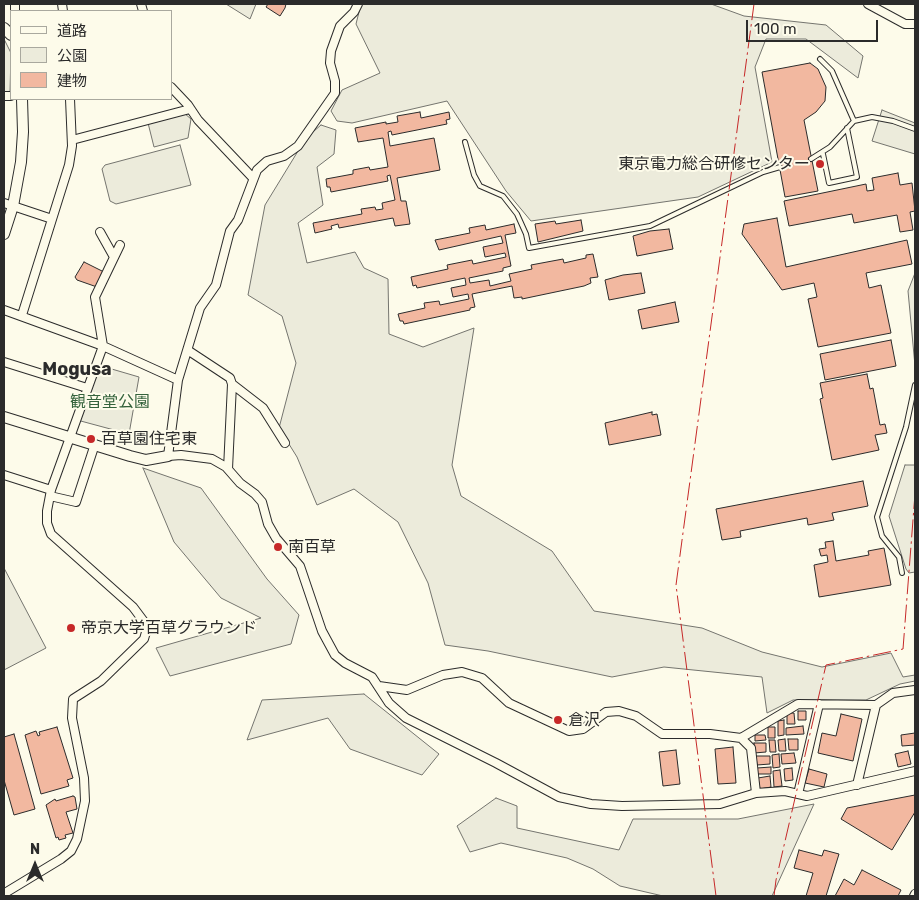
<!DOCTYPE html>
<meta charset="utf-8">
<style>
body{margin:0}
#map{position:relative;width:919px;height:900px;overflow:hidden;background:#fdfbea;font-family:Rubik,"Noto Sans JP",sans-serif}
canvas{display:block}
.frame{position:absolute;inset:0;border:5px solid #2b2b2b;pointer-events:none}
.legend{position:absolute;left:10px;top:10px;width:162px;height:90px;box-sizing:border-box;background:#fdfbea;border:1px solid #a9a89e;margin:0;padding:6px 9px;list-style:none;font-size:15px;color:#2b2b2b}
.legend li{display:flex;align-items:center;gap:10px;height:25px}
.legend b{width:25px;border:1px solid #a9a89e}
.north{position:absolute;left:10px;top:840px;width:50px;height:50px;-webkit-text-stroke:4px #fdfbea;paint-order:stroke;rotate:0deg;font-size:14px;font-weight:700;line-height:20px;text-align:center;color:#2b2b2b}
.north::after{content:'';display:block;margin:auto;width:18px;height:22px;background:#2b2b2b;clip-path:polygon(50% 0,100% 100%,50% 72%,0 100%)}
.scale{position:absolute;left:746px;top:20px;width:132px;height:22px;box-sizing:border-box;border:2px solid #2b2b2b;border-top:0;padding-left:6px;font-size:15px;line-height:18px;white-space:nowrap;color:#2b2b2b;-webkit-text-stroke:4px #fdfbea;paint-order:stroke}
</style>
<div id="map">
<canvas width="919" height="900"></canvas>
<div class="frame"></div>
<ul class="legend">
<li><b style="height:6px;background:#fdfbea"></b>道路</li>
<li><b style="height:14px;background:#ecebdb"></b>公園</li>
<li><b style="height:14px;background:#f2b8a0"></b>建物</li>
</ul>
<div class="north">N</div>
<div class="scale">100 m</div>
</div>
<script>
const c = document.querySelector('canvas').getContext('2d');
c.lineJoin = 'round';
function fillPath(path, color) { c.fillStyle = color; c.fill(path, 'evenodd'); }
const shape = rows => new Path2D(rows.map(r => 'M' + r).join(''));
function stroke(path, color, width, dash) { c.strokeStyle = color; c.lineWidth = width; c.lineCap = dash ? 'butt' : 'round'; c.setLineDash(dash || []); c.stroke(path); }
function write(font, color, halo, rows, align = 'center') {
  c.font = font + ' Rubik,"Noto Sans JP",sans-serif'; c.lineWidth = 4; c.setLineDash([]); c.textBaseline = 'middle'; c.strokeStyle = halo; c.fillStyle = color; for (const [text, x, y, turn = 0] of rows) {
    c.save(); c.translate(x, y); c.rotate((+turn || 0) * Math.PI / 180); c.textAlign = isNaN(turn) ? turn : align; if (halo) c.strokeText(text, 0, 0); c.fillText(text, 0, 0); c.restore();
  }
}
const green = shape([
 [226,4,256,4,250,19,226,4],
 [361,4,711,4,744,16,826,25,863,56,858,78,806,39,766,39,755,67,772,162,698,197,531,221,506,191,447,101,352,123,337,121,331,111,342,90,380,73,356,24,361,4],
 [4,39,11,53,10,92,4,92,4,39],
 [882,110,915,123,915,154,872,141,882,110],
 [184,113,191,119,188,138,154,147,148,123,184,113],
 [321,125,336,130,334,154,317,167,323,205,298,223,307,263,355,252,364,268,388,279,389,334,423,347,474,328,452,465,461,496,552,551,594,611,702,628,762,652,822,667,891,653,903,677,915,675,915,681,900,684,866,700,793,700,767,713,762,677,664,667,612,677,488,651,445,645,428,583,398,522,354,489,317,505,297,457,279,428,296,363,282,316,248,295,265,205,306,138,321,125],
 [180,145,191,185,116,204,110,201,102,169,105,165,180,145],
 [915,273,915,366,908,291,915,273],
 [98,365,139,377,129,434,77,420,98,365],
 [905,465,915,465,915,572,909,573,906,569,889,516,905,465],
 [143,468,201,488,267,579,299,615,291,644,170,676,156,648,261,618,221,598,174,542,143,468],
 [4,568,46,648,4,670,4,568],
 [364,694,439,754,422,775,350,749,328,718,247,740,262,700,364,694],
 [496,798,517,806,517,828,619,850,633,819,738,819,814,804,772,896,663,896,620,886,593,869,567,858,501,843,470,852,457,826,496,798]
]);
fillPath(green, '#ecebdb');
stroke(green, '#74746e', 1);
const building = shape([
 [268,4,286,4,285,8,280,16,266,7,268,4],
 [810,63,818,69,826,87,825,101,816,112,804,120,818,191,785,197,762,72,810,63],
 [420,112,421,118,449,112,450,119,446,120,447,124,392,135,391,131,388,132,390,146,434,138,440,170,397,178,401,201,406,201,410,224,395,226,393,218,339,228,338,224,331,226,332,229,315,233,313,223,362,214,361,209,375,207,376,210,383,209,382,203,395,200,390,175,387,176,388,181,331,192,330,187,327,187,326,179,353,174,353,170,369,167,370,170,388,167,383,138,358,142,355,128,386,122,386,124,398,122,397,116,420,112],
 [898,173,900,185,912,183,915,211,910,212,913,230,900,232,897,215,854,223,852,214,789,226,784,201,866,184,867,191,874,190,872,178,898,173],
 [777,218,786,267,907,240,912,264,866,273,869,288,881,285,891,333,818,347,808,299,817,297,814,283,782,290,742,234,744,224,777,218],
 [581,220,583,231,538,242,535,224,555,221,556,224,581,220],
 [514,224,516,233,505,235,511,266,503,268,503,271,469,278,470,283,489,280,490,286,511,281,509,274,532,269,531,265,563,259,564,263,586,258,586,255,593,254,598,277,590,278,591,283,584,286,522,299,522,297,514,298,512,286,472,294,475,307,470,308,470,310,404,324,403,321,400,321,398,314,425,308,424,303,439,301,440,305,469,299,468,294,453,297,451,288,466,285,465,278,417,288,416,285,413,286,411,277,448,269,447,265,472,260,473,264,506,257,505,253,485,257,483,247,503,243,501,236,439,250,435,240,470,233,469,228,485,225,486,230,514,224],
 [669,229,673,249,637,256,633,236,650,231,669,229],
 [84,262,104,272,97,287,77,280,75,277,84,262],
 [641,273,645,293,609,300,605,280,623,275,641,273],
 [675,302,679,322,642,329,638,310,675,302],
 [891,340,896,366,825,380,820,354,891,340],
 [867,374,870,389,873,388,880,425,885,424,887,433,875,435,879,450,832,460,820,399,823,398,820,383,867,374],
 [652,412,652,415,657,414,661,435,609,445,605,423,652,412],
 [863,481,868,506,832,513,834,520,808,525,807,518,740,531,741,537,722,540,716,509,863,481],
 [833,541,836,561,869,555,868,551,884,548,891,585,819,597,814,565,828,562,827,555,821,556,819,549,826,548,825,542,833,541],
 [798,711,806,711,806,720,798,720,798,711],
 [787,713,794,713,795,724,787,724,787,713],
 [841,714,862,719,853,761,818,753,822,733,836,736,841,714],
 [784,720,784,735,778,736,778,721,784,720],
 [803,726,804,734,786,735,786,728,803,726],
 [57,727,73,778,67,780,69,786,41,794,25,735,36,731,38,736,40,735,39,732,57,727],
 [768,727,775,727,775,738,768,738,768,727],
 [915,733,915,745,902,746,901,735,915,733],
 [14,734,35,809,14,815,4,780,4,737,14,734],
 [755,735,765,735,766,740,755,741,755,735],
 [785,739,786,751,779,751,778,740,785,739],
 [788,739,798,739,798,750,789,750,788,739],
 [769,740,775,740,776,752,770,752,769,740],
 [754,743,766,743,766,752,754,753,754,743],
 [733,747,736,783,718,784,715,749,733,747],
 [676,750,680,784,663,786,659,752,676,750],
 [908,751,911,764,898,767,895,754,908,751],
 [794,753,796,763,782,764,781,754,794,753],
 [779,754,780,767,773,768,772,755,779,754],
 [756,756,770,756,770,764,757,765,756,756],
 [771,767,771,774,757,774,757,768,771,767],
 [792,768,793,780,785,781,784,769,792,768],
 [809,769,827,774,824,787,805,783,809,769],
 [780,770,782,786,774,787,773,771,780,770],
 [770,776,771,787,760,789,758,778,770,776],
 [915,795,915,812,892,850,841,819,847,808,915,795],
 [73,796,75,797,77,809,66,812,73,833,65,835,66,838,59,840,58,837,56,838,46,805,55,799,56,801,73,796],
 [799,850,822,856,824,850,839,854,826,896,806,896,813,873,794,868,799,850],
 [862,870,901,890,898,896,835,896,844,879,854,885,862,870]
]);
fillPath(building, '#f2b8a0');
stroke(building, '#2b2b2b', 1);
const service = shape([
 [820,59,832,71,854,121],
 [465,142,474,175,480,186,503,196,517,214,526,234,529,248,650,226,763,172,780,167],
 [823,154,829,183,857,177,847,128],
 [811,159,830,147,854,121,872,117,893,121,915,129],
 [902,573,899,557,882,536,877,517,906,427,915,385]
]);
const minor = shape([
 [15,4,15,11],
 [62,4,63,11],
 [141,4,143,11],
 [358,4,354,12,340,26,331,51,330,63,335,81,335,93,298,146,284,156,267,161,257,170,238,220,230,231,216,285,200,308,178,380,168,456,181,455,212,459,226,467,240,483,255,494,262,502,268,524,276,538,300,566,322,631,335,655,345,663,372,677,389,703,406,718,496,763,559,797,591,804,622,806,720,804,756,793,785,791,807,796,915,771],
 [868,4,905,24,915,24],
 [171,87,188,105,198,120,253,178],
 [4,96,11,96],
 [72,140,190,109],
 [4,203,52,219],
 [100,232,114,257],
 [4,310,103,346,178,380],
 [22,315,69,165,72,146,70,99],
 [189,351,230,378,232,384,228,469],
 [4,362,87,388],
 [232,384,263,408,285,443],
 [4,475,51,490],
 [50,496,76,502,95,444],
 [379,686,407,690,443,675,462,672,482,678,509,703,569,731,583,729,606,712,619,711,636,716,662,734,710,734,741,738,751,748,756,793],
 [741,738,798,704,876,705,893,693,915,690],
 [857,785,876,705],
 [798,794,819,704],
 [5,893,61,859,71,851,77,839,85,801,84,778,72,718,73,699,101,681,144,639,146,632,145,623,133,607,51,534,47,523,47,511,51,490,103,346,95,297,120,245],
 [914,896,915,894]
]);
const tertiary = shape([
 [4,28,11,35],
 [4,234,13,206,21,162,23,132,22,99],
 [4,417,130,456,146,460,168,456]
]);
stroke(service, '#2b2b2b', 6);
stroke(minor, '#2b2b2b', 10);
stroke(tertiary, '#2b2b2b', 12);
stroke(service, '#fdfbea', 4);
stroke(minor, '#fdfbea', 8);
stroke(tertiary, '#fdfbea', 10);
stroke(shape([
 [716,896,676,585,754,4],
 [774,896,776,880,826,665,903,649,915,494]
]), '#c62828', 1, [18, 4, 2.5, 4]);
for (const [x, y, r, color] of [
 [820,164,5,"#c62828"],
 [91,439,5,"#c62828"],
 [278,547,5,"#c62828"],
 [71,628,5,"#c62828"],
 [558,720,5,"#c62828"]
]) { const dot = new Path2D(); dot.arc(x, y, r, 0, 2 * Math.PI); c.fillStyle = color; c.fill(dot); stroke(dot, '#fdfbea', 2); }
write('16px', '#2b2b2b', '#fdfbea', [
 ["東京電力総合研修センター",810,164,"right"],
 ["百草園住宅東",101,439],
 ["南百草",288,547],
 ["帝京大学百草グラウンド",81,628],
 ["倉沢",568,720]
], 'left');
write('16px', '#34623c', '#fdfbea', [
 ["観音堂公園",110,402]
]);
write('bold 18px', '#2b2b2b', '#fdfbea', [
 ["Mogusa",77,370]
]);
</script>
